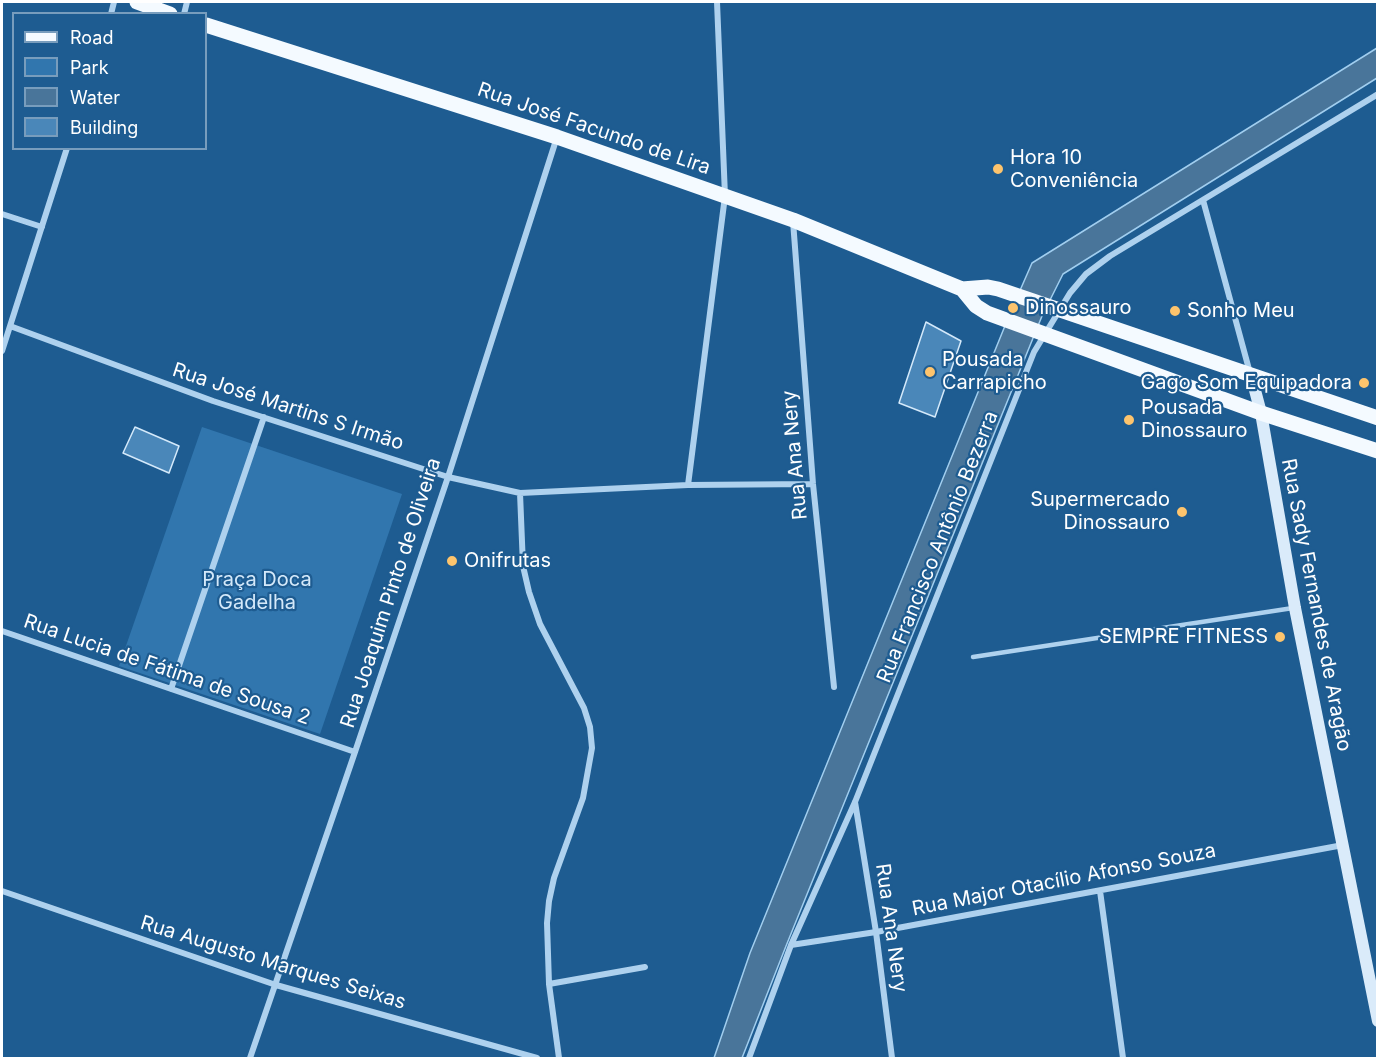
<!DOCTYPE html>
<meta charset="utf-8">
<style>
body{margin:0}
#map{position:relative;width:1379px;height:1060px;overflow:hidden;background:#1e5c91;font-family:Inter,sans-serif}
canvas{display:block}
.frame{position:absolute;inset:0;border:3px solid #fff;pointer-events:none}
.legend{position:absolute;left:12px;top:12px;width:195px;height:138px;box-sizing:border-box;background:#1e5c91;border:2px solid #789dbd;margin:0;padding:8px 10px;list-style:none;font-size:18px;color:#fff}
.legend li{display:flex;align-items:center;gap:12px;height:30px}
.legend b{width:30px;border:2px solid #789dbd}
</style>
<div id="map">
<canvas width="1379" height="1060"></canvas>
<div class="frame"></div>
<ul class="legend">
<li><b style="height:8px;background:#f4faff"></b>Road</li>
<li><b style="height:16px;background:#3176ae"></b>Park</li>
<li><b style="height:16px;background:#49759a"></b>Water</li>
<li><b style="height:16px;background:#4a87b9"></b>Building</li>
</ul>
</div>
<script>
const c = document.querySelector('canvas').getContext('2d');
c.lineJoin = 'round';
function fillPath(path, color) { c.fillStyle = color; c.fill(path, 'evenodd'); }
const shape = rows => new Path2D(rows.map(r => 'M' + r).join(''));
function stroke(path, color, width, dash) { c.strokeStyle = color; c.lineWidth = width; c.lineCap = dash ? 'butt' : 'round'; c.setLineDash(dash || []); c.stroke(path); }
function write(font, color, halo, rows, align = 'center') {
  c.font = font + ' Inter,sans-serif'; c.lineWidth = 4.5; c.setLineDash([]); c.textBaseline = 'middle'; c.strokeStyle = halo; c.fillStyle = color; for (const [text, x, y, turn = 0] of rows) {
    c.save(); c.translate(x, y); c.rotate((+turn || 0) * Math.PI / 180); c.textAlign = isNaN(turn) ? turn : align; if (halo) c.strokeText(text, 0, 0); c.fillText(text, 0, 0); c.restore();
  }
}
fillPath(shape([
 [202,427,402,494,320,734,119,666]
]), '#3176ae');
const water = shape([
 [1377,48,1377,78,1063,274,1042,316,786,946,742,1058,714,1058,750,953,1011,311,1032,263,1377,48]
]);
fillPath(water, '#49759a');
stroke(water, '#a1ceef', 1.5);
const building = shape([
 [926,322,961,341,935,417,899,403,926,322],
 [135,427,179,446,169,473,123,453,135,427]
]);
fillPath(building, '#4a87b9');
stroke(building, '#d4e9fa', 1.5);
stroke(shape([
 [973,657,1293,608]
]), '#aed1ee', 4.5);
stroke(shape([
 [111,14,114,2],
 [184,14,187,2],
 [1203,200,1250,373],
 [2,214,42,227],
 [793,221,813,484,834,687],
 [10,326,213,401,448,477,520,493,688,485,813,484],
 [2,351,67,148],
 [688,485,725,196,717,2],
 [520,493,523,566,529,592,540,624,584,708,590,727,592,748,583,798,554,878,549,901,547,923,549,984,559,1058],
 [2,631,355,752],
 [171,689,264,417],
 [855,802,876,932,892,1058],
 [2,891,276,985,537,1058],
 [1100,891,1123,1058],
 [791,945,876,932,1343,845],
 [549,984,645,967],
 [250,1058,355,752,448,477,557,137],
 [749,1058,791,945,855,802,1034,352,1070,293,1086,274,1110,256,1378,94]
]), '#aed1ee', 6);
stroke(shape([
 [1251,375,1261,413,1295,608,1378,1021]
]), '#daebfa', 12);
stroke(shape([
 [137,2,170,14],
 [206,25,557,137,793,220,962,289,976,306,987,313,1261,413,1378,451],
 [962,289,988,287,998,289,1378,418]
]), '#f4faff', 15);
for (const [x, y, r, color] of [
 [998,169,6,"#fdc46d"],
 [1013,308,6,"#fdc46d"],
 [1175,311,6,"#fdc46d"],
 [930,372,6,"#fdc46d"],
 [1364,383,6,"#fdc46d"],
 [1129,420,6,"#fdc46d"],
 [1182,512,6,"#fdc46d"],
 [452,561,6,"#fdc46d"],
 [1280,637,6,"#fdc46d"]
]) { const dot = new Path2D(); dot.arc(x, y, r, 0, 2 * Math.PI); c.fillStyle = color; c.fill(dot); stroke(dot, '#1e5c91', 2); }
write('20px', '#fff', '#1e5c91', [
 ["Rua José Facundo de Lira",594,129,19],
 ["Rua José Martins S Irmão",288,407,18],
 ["Rua Ana Nery",795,455,-95],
 ["Rua Francisco Antônio Bezerra",938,547,-68],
 ["Rua Joaquim Pinto de Oliveira",391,593,-72],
 ["Rua Sady Fernandes de Aragão",1316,605,79],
 ["Rua Lucia de Fátima de Sousa 2",167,670,19],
 ["Rua Major Otacílio Afonso Souza",1064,880,-11],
 ["Rua Ana Nery",891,928,82],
 ["Rua Augusto Marques Seixas",273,963,17]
]);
write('20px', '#fff', '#1e5c91', [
 ["Hora 10",1010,158],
 ["Conveniência",1010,181],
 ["Dinossauro",1025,308],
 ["Sonho Meu",1187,311],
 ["Pousada",942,360],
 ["Carrapicho",942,383],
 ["Gago Som Equipadora",1352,383,"right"],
 ["Pousada",1141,408],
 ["Dinossauro",1141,431],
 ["Supermercado",1170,500,"right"],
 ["Dinossauro",1170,523,"right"],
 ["Onifrutas",464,561],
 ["SEMPRE FITNESS",1268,637,"right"]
], 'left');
write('20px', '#d4e9fa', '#1e5c91', [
 ["Praça Doca",257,580],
 ["Gadelha",257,603]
]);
</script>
